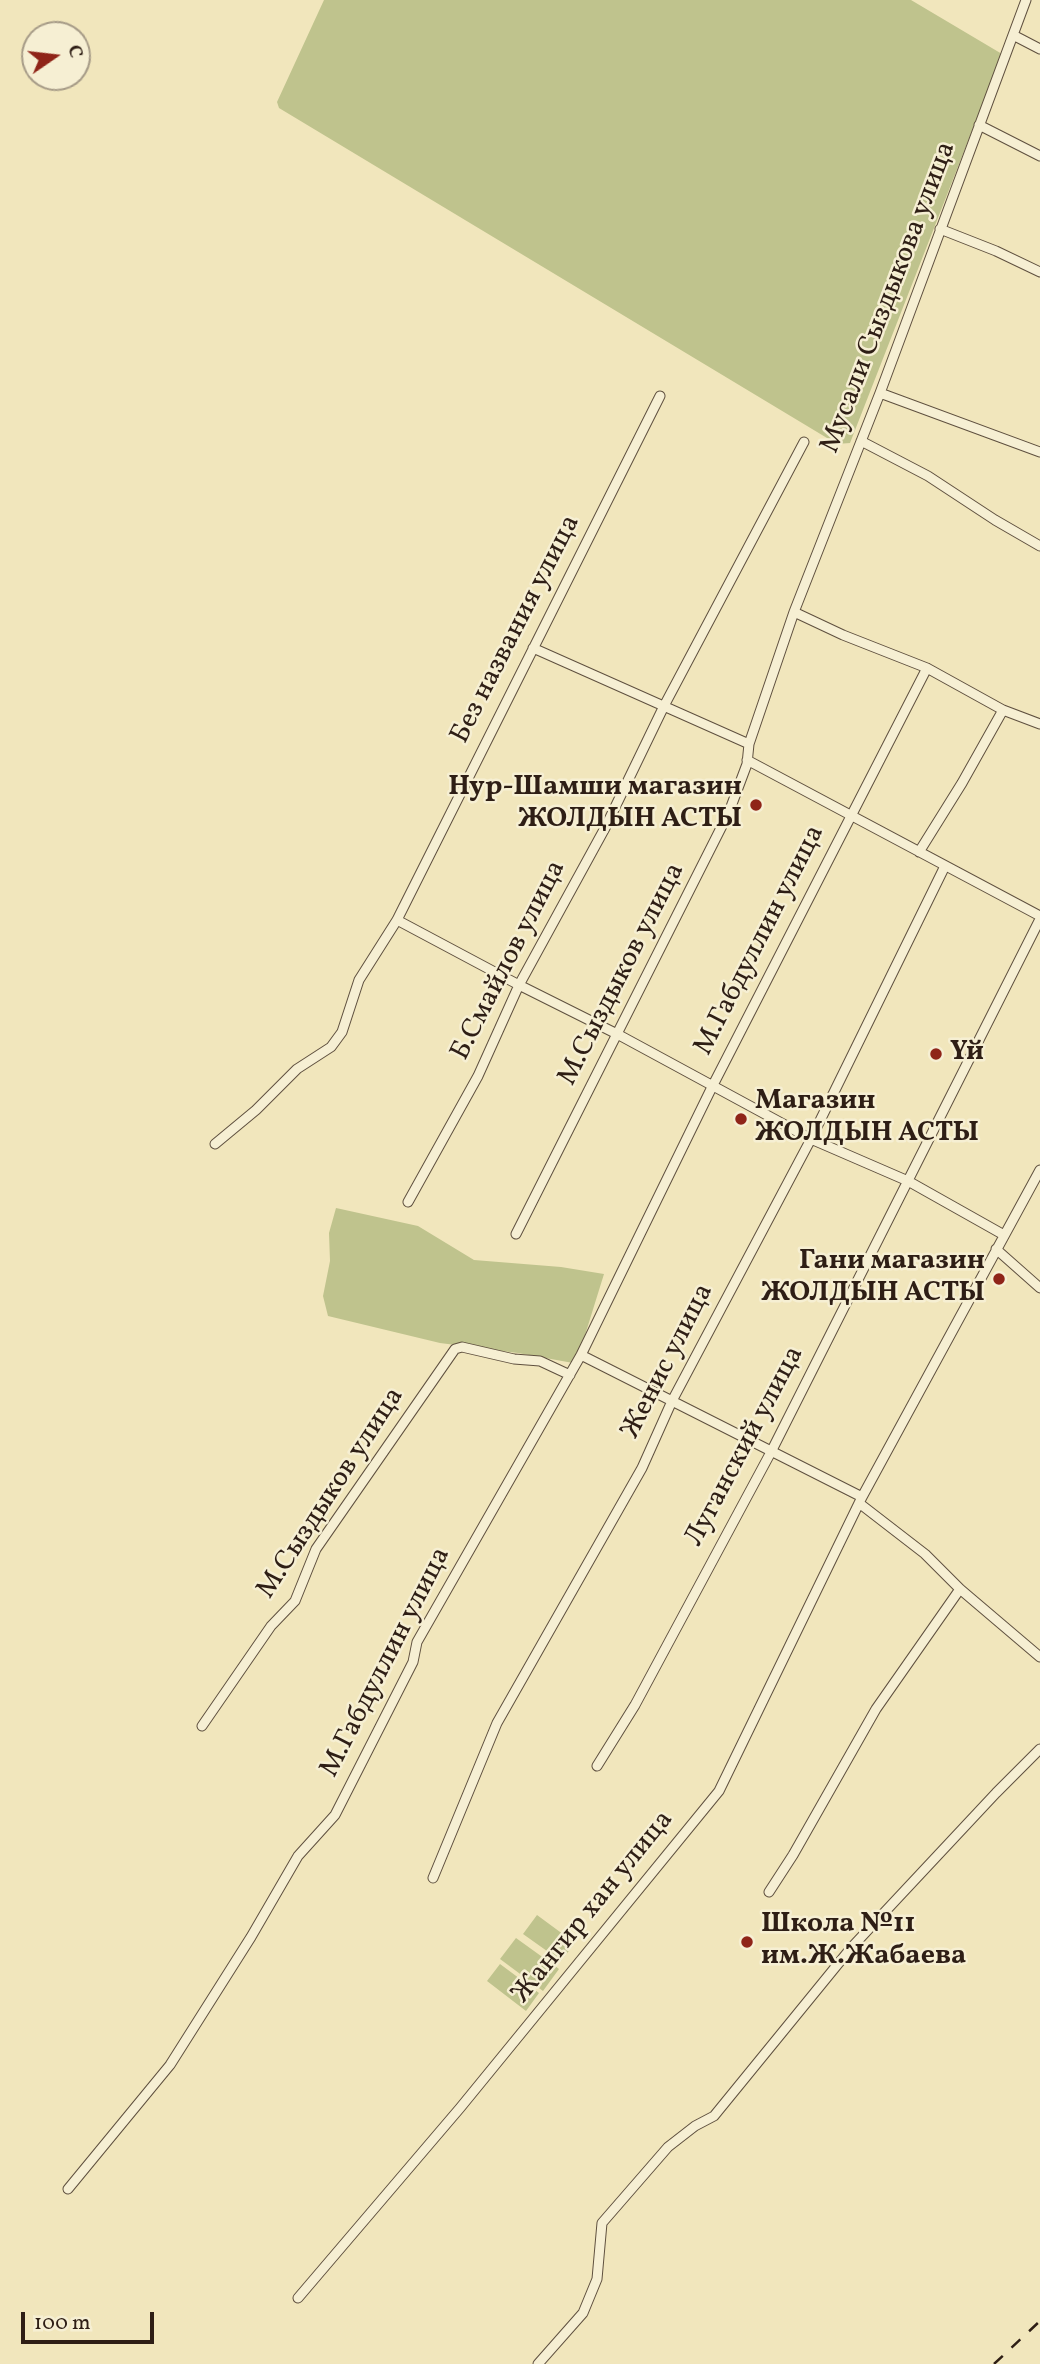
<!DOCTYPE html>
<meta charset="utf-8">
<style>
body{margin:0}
#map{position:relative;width:1040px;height:2364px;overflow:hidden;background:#f1e6bc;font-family:Vollkorn,serif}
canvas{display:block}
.north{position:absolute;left:21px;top:21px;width:70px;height:70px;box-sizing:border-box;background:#f6efd3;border:2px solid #a69b87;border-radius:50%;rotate:76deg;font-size:19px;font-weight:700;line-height:28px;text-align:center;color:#2e1e15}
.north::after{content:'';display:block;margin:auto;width:24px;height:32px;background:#8f2418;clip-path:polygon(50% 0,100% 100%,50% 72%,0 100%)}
.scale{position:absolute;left:21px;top:2312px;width:133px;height:32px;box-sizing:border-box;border:4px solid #2e1e15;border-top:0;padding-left:9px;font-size:21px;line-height:24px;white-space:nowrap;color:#2e1e15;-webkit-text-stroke:5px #f6efd3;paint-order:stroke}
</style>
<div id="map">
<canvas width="1040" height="2364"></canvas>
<div class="north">С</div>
<div class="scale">100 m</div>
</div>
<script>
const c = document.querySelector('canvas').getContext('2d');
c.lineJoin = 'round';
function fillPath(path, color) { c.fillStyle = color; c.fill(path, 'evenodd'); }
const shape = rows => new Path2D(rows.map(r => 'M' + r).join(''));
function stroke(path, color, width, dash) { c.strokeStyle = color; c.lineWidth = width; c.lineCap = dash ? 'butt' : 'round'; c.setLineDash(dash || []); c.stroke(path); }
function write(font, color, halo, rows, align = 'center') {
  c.font = font + ' Vollkorn,serif'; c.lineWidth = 5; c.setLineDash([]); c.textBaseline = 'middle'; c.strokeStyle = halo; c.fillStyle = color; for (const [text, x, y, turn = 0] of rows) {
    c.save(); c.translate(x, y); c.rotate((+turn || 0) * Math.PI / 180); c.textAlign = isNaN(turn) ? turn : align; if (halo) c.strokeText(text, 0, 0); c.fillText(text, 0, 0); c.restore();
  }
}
fillPath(shape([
 [324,0,911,0,1002,54,850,443,837,444,279,108,277,102],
 [336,1208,418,1226,474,1260,561,1267,604,1274,581,1348,573,1363,518,1353,440,1343,328,1316,323,1296,330,1261,329,1233],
 [537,1915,575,1943,561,1961,523,1934],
 [516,1938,559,1969,543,1991,500,1959],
 [500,1964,539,1993,526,2011,487,1981]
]), '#bfc38d');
const minor = shape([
 [1013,35,1040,49],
 [979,125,1040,156],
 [940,229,996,251,1040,272],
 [880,393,1040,452],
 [861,441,928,476,995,520,1040,546],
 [794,612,843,635,927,668,1003,710,1040,724],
 [533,648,749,744],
 [747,760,1040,916],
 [919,852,962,783,1003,710],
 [397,920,519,985,619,1035,811,1139,908,1181,1004,1235],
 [215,1144,256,1110,297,1069,331,1047,342,1032,359,980,397,920,660,396],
 [408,1202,478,1076,519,985,605,828,664,706,804,442],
 [516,1234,729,812,747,764,749,744,794,612,880,393,1026,0],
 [996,1249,1040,1288],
 [581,1355,862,1497],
 [859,1503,925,1554,960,1589,1040,1657],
 [202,1726,271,1626,295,1601,316,1549,455,1349,462,1347,514,1359,540,1361,570,1375],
 [597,1766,635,1705,771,1452,1040,919],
 [433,1878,497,1723,642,1468,672,1401,811,1139,945,866],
 [769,1892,793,1855,876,1709,960,1589],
 [68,2189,170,2065,251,1937,298,1856,335,1815,413,1662,417,1642,581,1355,712,1087,927,668],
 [298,2298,460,2108,719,1791,862,1497,1040,1170],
 [538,2364,583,2313,597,2279,602,2223,668,2147,695,2126,714,2116,851,1948,996,1793,1040,1749]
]);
stroke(minor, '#5f503f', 11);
stroke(minor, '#f6efd3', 9);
stroke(shape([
 [994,2364,1040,2321]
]), '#2e1e15', 2.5, [12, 12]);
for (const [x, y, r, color] of [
 [756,805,7,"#8f2418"],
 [936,1054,7,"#8f2418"],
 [741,1119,7,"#8f2418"],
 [999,1279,7,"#8f2418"],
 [747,1942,7,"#8f2418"]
]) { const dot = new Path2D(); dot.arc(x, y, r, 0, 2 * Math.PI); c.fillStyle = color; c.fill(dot); stroke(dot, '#f6efd3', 2.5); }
write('28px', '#2e1e15', '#f6efd3', [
 ["Мусали Сыздыкова улица",890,298,-69],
 ["Без названия улица",517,630,-63],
 ["М.Габдуллин улица",761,941,-63],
 ["Б.Смайлов улица",510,961,-63],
 ["М.Сыздыков улица",623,975,-63],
 ["Женис улица",669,1362,-63],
 ["Луганский улица",746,1447,-62],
 ["М.Сыздыков улица",332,1494,-57],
 ["М.Габдуллин улица",387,1663,-63],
 ["Жангир хан улица",594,1908,-51]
]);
write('bold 28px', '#2e1e15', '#f6efd3', [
 ["Нур-Шамши магазин",742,789,"right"],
 ["ЖОЛДЫН АСТЫ",742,821,"right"],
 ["Үй",950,1054],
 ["Магазин",755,1103],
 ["ЖОЛДЫН АСТЫ",755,1135],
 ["Гани магазин",985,1263,"right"],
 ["ЖОЛДЫН АСТЫ",985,1295,"right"],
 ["Школа №11",761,1926],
 ["им.Ж.Жабаева",761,1958]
], 'left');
</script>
